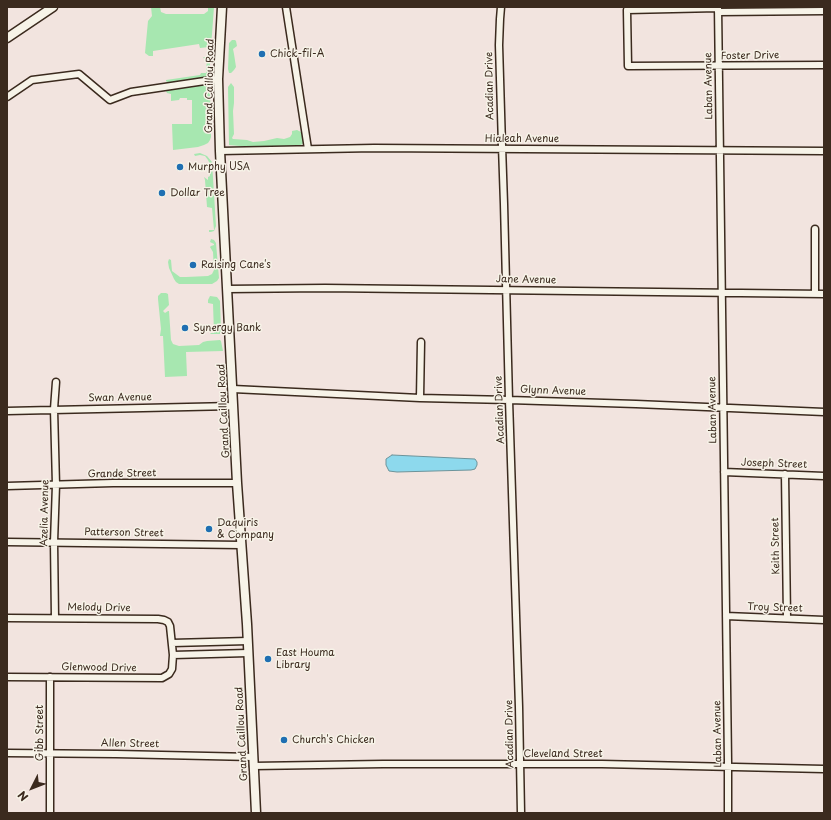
<!DOCTYPE html>
<style>
body{margin:0}
#map{position:relative;width:831px;height:820px;overflow:hidden;background:#f2e4df;font-family:"Playpen Sans",sans-serif}
canvas{display:block}
.frame{position:absolute;inset:0;border:8px solid #3b2a1e;pointer-events:none}
.north{position:absolute;left:12px;top:768px;width:40px;height:40px;-webkit-text-stroke:3px #f7f3e8;paint-order:stroke;rotate:228deg;font-size:11px;font-weight:700;line-height:16px;text-align:center;color:#3b2a1e}
.north::after{content:'';display:block;margin:auto;width:14px;height:18px;background:#3b2a1e;clip-path:polygon(50% 0,100% 100%,50% 72%,0 100%)}
</style>
<div id="map">
<canvas width="831" height="820"></canvas>
<div class="frame"></div>
<div class="north">N</div>
</div>
<script>
const c = document.querySelector('canvas').getContext('2d');
c.lineJoin = 'round';
function fillPath(path, color) { c.fillStyle = color; c.fill(path, 'evenodd'); }
const shape = rows => new Path2D(rows.map(r => 'M' + r).join(''));
function stroke(path, color, width, dash) { c.strokeStyle = color; c.lineWidth = width; c.lineCap = dash ? 'butt' : 'round'; c.setLineDash(dash || []); c.stroke(path); }
function write(font, color, halo, rows, align = 'center') {
  c.font = font + ' "Playpen Sans",sans-serif'; c.lineWidth = 3; c.setLineDash([]); c.textBaseline = 'middle'; c.strokeStyle = halo; c.fillStyle = color; for (const [text, x, y, turn = 0] of rows) {
    c.save(); c.translate(x, y); c.rotate((+turn || 0) * Math.PI / 180); c.textAlign = isNaN(turn) ? turn : align; if (halo) c.strokeText(text, 0, 0); c.fillText(text, 0, 0); c.restore();
  }
}
fillPath(shape([
 [151,7,160,7,161,12,166,14,204,14,208,11,208,7,214,7,212,34,211,45,209,47,200,48,199,44,153,51,153,56,149,56,145,53,148,21,152,16],
 [232,40,235,40,236,41,237,46,233,49,234,54,236,67,234,70,231,73,229,73,228,69,229,43],
 [204,57,208,58,210,60,210,75,208,77,168,83,166,81,166,80,200,75,201,73,206,73,207,59,203,58],
 [231,83,234,87,234,103,233,111,234,134,232,138,233,139,247,140,253,142,264,141,277,138,284,139,290,137,292,134,292,131,297,130,303,133,304,143,299,146,240,146,229,145,228,87],
 [206,84,208,84,210,88,211,137,210,140,208,143,204,145,198,147,173,150,172,124,192,124,192,100,187,100,187,98,180,98,179,100,171,101,171,94,167,93,166,91,167,90],
 [200,153,207,156,212,162,216,226,214,231,211,232,209,232,209,230,214,230,212,208,207,207,205,180,204,177,208,180,208,177,210,176,209,162,208,160,205,156,200,155,195,156,194,154],
 [211,239,214,240,216,243,219,278,217,281,212,284,179,284,176,282,174,279,169,268,168,262,169,259,171,260,172,271,180,277,186,277,208,276,212,274,214,270,213,252,210,247,211,246,214,245,214,244,210,242],
 [161,293,166,293,168,294,169,305,163,311,165,313,168,311,169,311,171,340,173,344,179,346,199,345,203,342,207,341,220,340,221,341,223,351,186,352,187,376,165,377,163,336,160,336,161,329,158,299,158,296],
 [210,296,217,297,220,301,221,331,220,334,211,334,210,333,214,333,213,304,208,303,208,300]
]), '#a7e7b0');
const water = shape([
 [392,455,475,459,477,462,477,465,475,469,471,470,397,472,389,471,386,465,386,459,392,455]
]);
fillPath(water, '#8dd9ed');
stroke(water, '#6c939a', 1);
const street = shape([
 [286,7,308,149],
 [501,7,500,19,499,45,502,146,504,204,509,400,519,707,521,813],
 [718,7,728,762,728,813],
 [718,8,627,10,628,66,824,65],
 [718,12,824,11],
 [7,97,32,80,79,74,110,100,131,92,218,79],
 [220,151,374,148,824,151],
 [227,289,325,288,824,294],
 [815,294,815,229],
 [233,389,420,398,509,400,636,404,824,412],
 [420,398,421,342],
 [7,411,233,406],
 [724,472,824,476],
 [785,474,787,618],
 [7,486,113,483,237,483],
 [7,542,241,545],
 [726,616,824,620],
 [7,618,158,619,164,620,168,622,170,626,173,655,172,669,169,674,162,678,7,677],
 [55,618,54,542,56,485,54,409,56,382],
 [172,643,248,641],
 [173,655,248,653],
 [7,753,116,754,253,757],
 [253,766,383,764,602,764,824,769],
 [50,813,50,677]
]);
const secondary = shape([
 [222,7,218,79,220,151,237,483,247,624,256,813],
 [7,38,53,7]
]);
stroke(street, '#3b2a1e', 9);
stroke(secondary, '#3b2a1e', 11);
stroke(street, '#f7f3e8', 6);
stroke(secondary, '#f7f3e8', 8);
for (const [x, y, r, color] of [
 [262,54,4,"#1f6fb2"],
 [180,167,4,"#1f6fb2"],
 [162,193,4,"#1f6fb2"],
 [193,265,4,"#1f6fb2"],
 [185,328,4,"#1f6fb2"],
 [209,529,4,"#1f6fb2"],
 [268,659,4,"#1f6fb2"],
 [284,740,4,"#1f6fb2"]
]) { const dot = new Path2D(); dot.arc(x, y, r, 0, 2 * Math.PI); c.fillStyle = color; c.fill(dot); stroke(dot, '#f7f3e8', 1.5); }
write('10px', '#3b2a1e', '#f7f3e8', [
 ["Chick-fil-A",270,54],
 ["Murphy USA",188,167],
 ["Dollar Tree",170,193],
 ["Raising Cane's",201,265],
 ["Synergy Bank",193,328],
 ["Daquiris",217,523],
 ["& Company",217,535],
 ["East Houma",276,653],
 ["Library",276,665],
 ["Church's Chicken",292,740]
], 'left');
write('10px', '#3b2a1e', '#f7f3e8', [
 ["Foster Drive",750,56,-1],
 ["Grand Caillou Road",210,86,-89],
 ["Acadian Drive",490,86,-91],
 ["Laban Avenue",709,86,-91],
 ["Hialeah Avenue",522,139],
 ["Jane Avenue",526,280,1],
 ["Glynn Avenue",553,391,2],
 ["Swan Avenue",120,398,-1],
 ["Acadian Drive",500,410,-92],
 ["Laban Avenue",713,410,-91],
 ["Grand Caillou Road",224,411,-93],
 ["Joseph Street",774,464,2],
 ["Grande Street",122,474,-1],
 ["Azelia Avenue",45,513,-89],
 ["Patterson Street",124,533,1],
 ["Keith Street",776,546,-91],
 ["Melody Drive",99,608,1],
 ["Troy Street",775,608,2],
 ["Glenwood Drive",99,668,1],
 ["Gibb Street",40,733,-90],
 ["Grand Caillou Road",242,734,-93],
 ["Acadian Drive",510,734,-91],
 ["Laban Avenue",718,734,-91],
 ["Allen Street",130,744,1],
 ["Cleveland Street",563,754]
]);
</script>
